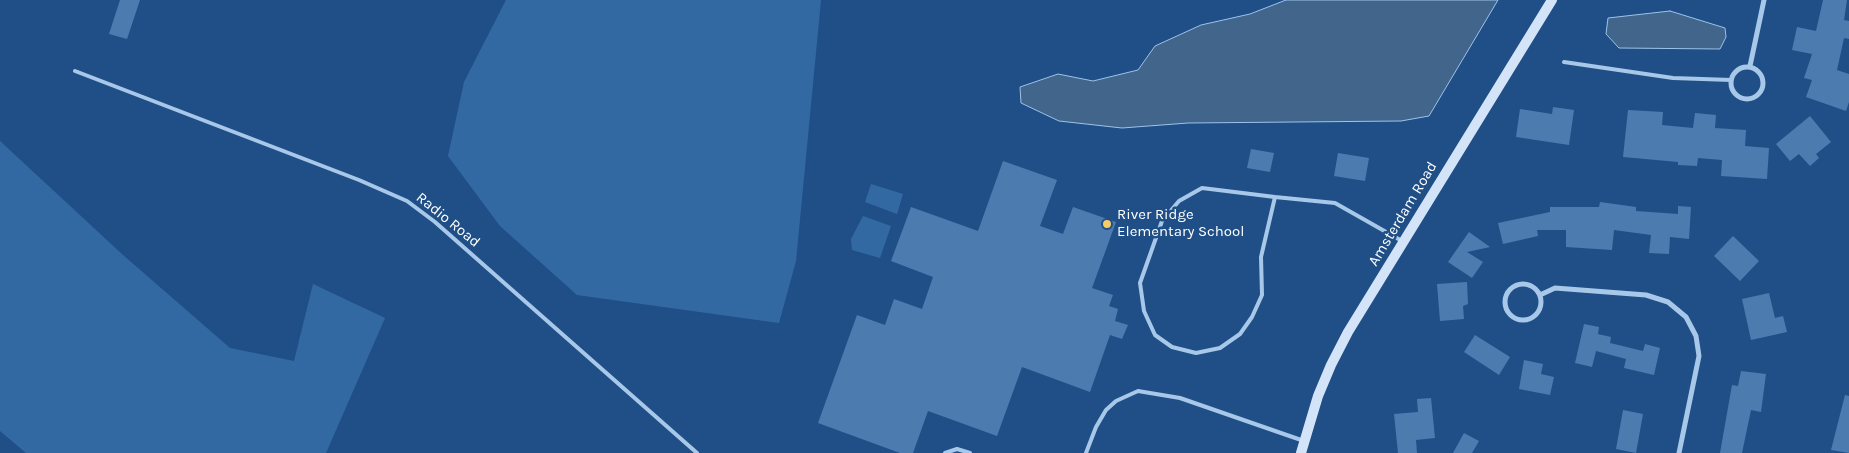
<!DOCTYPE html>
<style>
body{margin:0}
canvas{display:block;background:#1f4f86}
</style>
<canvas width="1849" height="453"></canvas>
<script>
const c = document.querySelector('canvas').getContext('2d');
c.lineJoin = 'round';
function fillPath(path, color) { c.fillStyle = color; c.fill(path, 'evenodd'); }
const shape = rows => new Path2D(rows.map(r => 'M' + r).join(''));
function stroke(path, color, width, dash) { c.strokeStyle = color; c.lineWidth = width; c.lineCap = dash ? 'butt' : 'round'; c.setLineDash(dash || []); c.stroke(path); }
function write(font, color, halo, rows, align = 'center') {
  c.font = font + ' Karla,sans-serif'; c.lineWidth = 5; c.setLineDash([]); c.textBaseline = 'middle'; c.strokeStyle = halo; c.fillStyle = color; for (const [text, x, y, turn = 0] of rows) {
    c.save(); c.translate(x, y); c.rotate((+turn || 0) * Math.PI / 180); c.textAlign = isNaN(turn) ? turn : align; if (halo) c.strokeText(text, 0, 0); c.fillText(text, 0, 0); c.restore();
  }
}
fillPath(shape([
 [506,0,821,0,796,261,779,323,577,295,500,226,448,156,464,82],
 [0,141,123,255,230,348,294,361,313,284,385,318,326,453,26,453,0,431],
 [871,184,903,194,897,214,865,202],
 [863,216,891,226,880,258,852,250,851,239]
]), '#3369a3');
const water = shape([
 [1286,0,1498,0,1429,116,1401,121,1188,123,1122,128,1059,121,1021,103,1020,87,1058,74,1093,81,1138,70,1155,46,1201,25,1250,14,1286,0],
 [1670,11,1725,28,1726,37,1720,49,1619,48,1606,34,1608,18,1670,11]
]);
fillPath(water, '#42658c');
stroke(water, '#9cc3eb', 1);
fillPath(shape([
 [120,0,140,0,127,39,109,34],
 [1823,0,1847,0,1844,20,1849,21,1849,39,1844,38,1837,70,1849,74,1849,102,1846,111,1806,97,1812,80,1804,78,1812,54,1792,50,1797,27,1816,31],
 [1553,107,1574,110,1569,145,1516,137,1520,109,1552,114],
 [1628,110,1663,112,1662,125,1693,128,1695,113,1716,115,1715,128,1746,130,1745,146,1769,148,1767,179,1721,176,1722,160,1698,158,1697,166,1678,165,1678,162,1623,157],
 [1810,116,1831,142,1816,154,1819,158,1810,166,1799,154,1790,161,1776,144],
 [1251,149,1274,153,1270,172,1247,168],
 [1338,153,1369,158,1365,181,1334,176],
 [1003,161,1057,180,1040,226,1063,234,1073,207,1116,222,1092,288,1113,295,1109,306,1118,309,1115,321,1128,325,1122,339,1110,335,1090,392,1022,367,997,436,928,411,913,453,900,453,818,423,857,315,885,325,894,299,922,309,933,277,891,261,911,207,978,231],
 [1600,202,1636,207,1636,211,1678,214,1678,206,1691,207,1689,239,1670,237,1669,254,1649,253,1651,235,1614,230,1612,250,1566,247,1566,230,1537,230,1538,236,1503,244,1498,223,1550,212,1550,207,1599,207],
 [1469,232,1490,247,1467,252,1483,262,1472,278,1448,262],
 [1733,236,1759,261,1740,281,1714,256],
 [1467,282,1468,304,1463,306,1464,319,1440,321,1437,284],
 [1769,293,1775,318,1783,316,1787,332,1751,340,1742,299],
 [1584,324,1599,327,1598,334,1611,337,1610,343,1643,351,1645,344,1660,348,1654,375,1624,368,1626,359,1596,351,1592,367,1575,363],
 [1475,335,1510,357,1499,375,1464,352],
 [1524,360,1543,364,1541,374,1554,377,1550,395,1519,389],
 [1741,371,1766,374,1761,412,1751,410,1742,453,1720,453,1732,385,1738,386],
 [1845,395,1849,396,1849,453,1831,450],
 [1431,398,1435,438,1416,440,1417,453,1398,453,1394,414,1418,412,1417,399],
 [1623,410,1643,414,1636,453,1616,449],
 [1464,433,1479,441,1472,453,1453,453]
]), '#4c7bb0');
stroke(shape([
 [1564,62,1673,78,1731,80],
 [75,71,359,180,407,201,435,222,697,453],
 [1275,197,1261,257,1262,295,1252,317,1240,334,1220,348,1196,353,1172,347,1155,335,1144,311,1140,283,1162,221,1179,201,1202,188,1275,197,1335,203,1402,241],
 [945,453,957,449,970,453],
 [1086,453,1096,427,1106,410,1116,401,1138,391,1180,398,1304,441]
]), '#a8c8ea', 4);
stroke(shape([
 [1750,66,1764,0],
 '1731 83a16 16 0 1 1 32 0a16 16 0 1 1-32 0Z',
 '1505 302a18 18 0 1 1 36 0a18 18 0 1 1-36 0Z',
 [1540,295,1555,288,1646,295,1668,302,1686,317,1696,336,1699,356,1679,453]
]), '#a8c8ea', 5);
stroke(shape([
 [1301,453,1318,396,1331,365,1348,332,1552,0]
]), '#d4e4f8', 10);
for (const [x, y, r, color] of [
 [1107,224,5,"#f8cb69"]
]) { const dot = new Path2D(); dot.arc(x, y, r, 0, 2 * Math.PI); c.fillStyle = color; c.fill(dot); stroke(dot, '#1f4f86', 2); }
write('15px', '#fff', '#1f4f86', [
 ["Amsterdam Road",1403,214,-59],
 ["Radio Road",448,220,39]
]);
write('15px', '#fff', '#1f4f86', [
 ["River Ridge",1117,215],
 ["Elementary School",1117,232]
], 'left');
</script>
